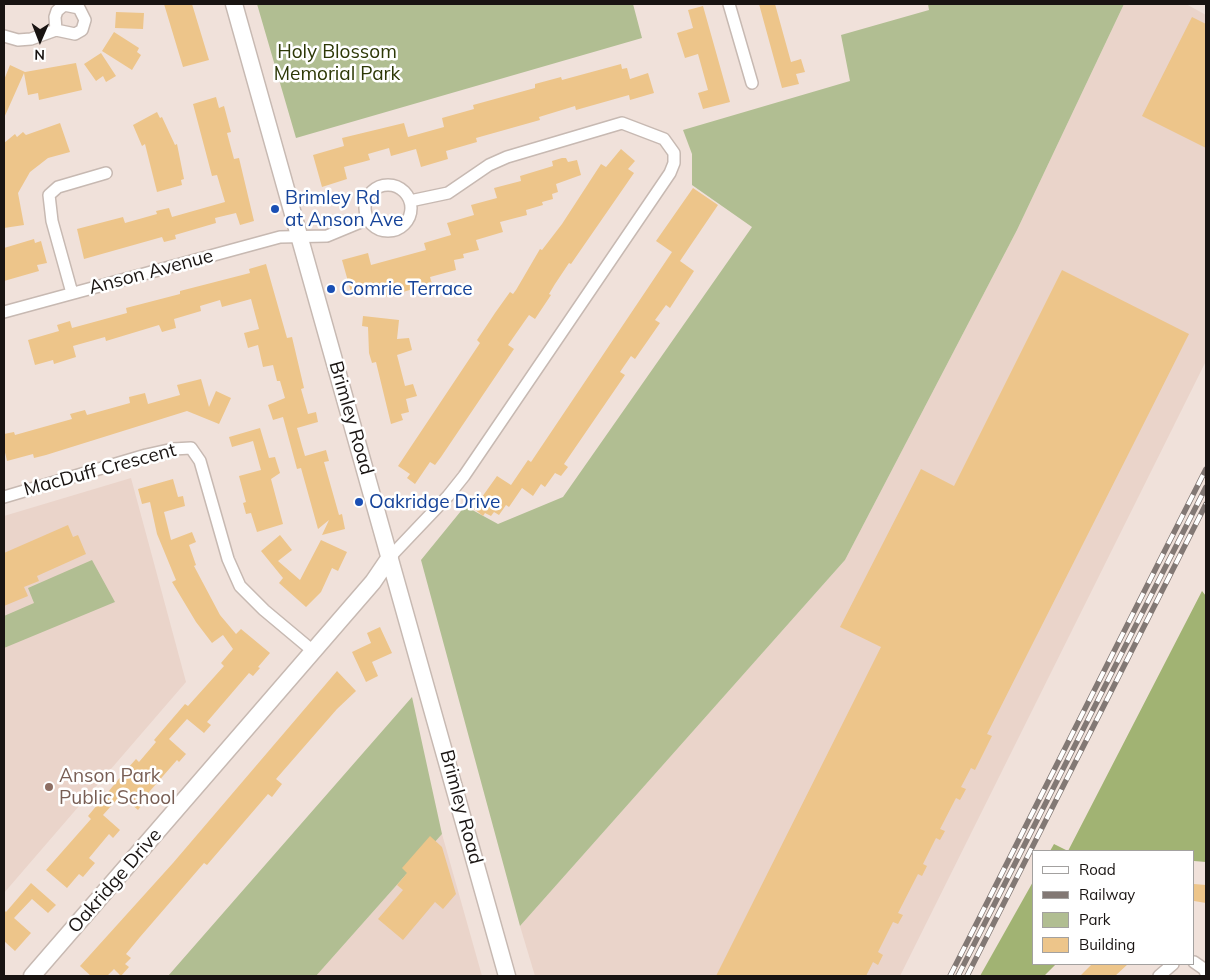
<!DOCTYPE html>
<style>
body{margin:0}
#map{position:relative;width:1210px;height:980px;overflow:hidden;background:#f0e1da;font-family:Mulish,sans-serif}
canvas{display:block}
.frame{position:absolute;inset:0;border:5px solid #191412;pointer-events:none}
.legend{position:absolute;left:1032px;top:850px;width:162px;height:115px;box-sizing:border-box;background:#fff;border:1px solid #a3a1a0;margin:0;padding:6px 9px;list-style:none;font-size:15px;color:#191412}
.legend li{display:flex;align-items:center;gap:10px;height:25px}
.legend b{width:25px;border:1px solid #a3a1a0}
.north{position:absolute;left:15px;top:15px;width:50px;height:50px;-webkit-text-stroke:4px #fff;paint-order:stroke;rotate:181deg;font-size:14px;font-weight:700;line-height:20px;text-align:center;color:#191412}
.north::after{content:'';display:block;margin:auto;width:18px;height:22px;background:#191412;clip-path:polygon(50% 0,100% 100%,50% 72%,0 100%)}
</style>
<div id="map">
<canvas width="1210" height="980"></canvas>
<div class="frame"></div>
<ul class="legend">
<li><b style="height:6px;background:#fff"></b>Road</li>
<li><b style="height:6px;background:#827874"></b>Railway</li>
<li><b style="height:14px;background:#b1be92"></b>Park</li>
<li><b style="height:14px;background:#edc58a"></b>Building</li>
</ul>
<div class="north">N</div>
</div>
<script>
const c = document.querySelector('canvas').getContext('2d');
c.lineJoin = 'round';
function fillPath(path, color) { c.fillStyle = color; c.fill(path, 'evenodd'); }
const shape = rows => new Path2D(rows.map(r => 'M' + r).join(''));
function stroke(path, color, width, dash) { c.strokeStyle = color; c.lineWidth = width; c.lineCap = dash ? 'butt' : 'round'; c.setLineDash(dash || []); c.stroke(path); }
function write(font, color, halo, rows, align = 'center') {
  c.font = font + ' Mulish,sans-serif'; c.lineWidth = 5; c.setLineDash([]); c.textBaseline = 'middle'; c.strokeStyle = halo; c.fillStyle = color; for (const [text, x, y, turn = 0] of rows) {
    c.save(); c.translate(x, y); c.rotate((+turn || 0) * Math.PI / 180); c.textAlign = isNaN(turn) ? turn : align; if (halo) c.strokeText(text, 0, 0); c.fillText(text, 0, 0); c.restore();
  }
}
fillPath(shape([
 [1124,4,1186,4,1206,15,1206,361,900,976,535,976,520,926,845,560,1017,230],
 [131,478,186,682,4,893,4,516],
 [442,834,482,976,316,976]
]), '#ead4ca');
fillPath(shape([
 [257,4,633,4,642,38,296,138],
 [928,4,1124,4,1017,230,845,560,520,926,421,560,465,506,498,524,563,497,752,227,692,185,692,154,683,130,850,81,841,35,929,10],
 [92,560,115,602,4,648,4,616,34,603,28,588],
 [412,697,442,834,316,976,168,976]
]), '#b1be92');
fillPath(shape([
 [1202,591,1206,596,1206,862,1194,861,1194,851,1050,851,1054,844,1068,851],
 [1034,880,1034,964,1056,964,1044,976,980,976]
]), '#a1b373');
fillPath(shape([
 [164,4,192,4,209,60,183,67],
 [759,4,775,4,791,62,801,59,805,72,796,74,799,84,782,88],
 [703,6,730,102,703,109,698,93,708,90,698,54,685,58,677,33,693,28,688,10],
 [116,12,144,13,143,29,115,28],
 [1192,17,1206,24,1206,148,1142,116],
 [114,32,139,48,137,52,141,55,132,70,102,51],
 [101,53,116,76,106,82,103,76,96,81,84,64],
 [76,63,82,90,39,100,38,93,28,95,24,73,4,118,4,80,10,65,25,72],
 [621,64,622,69,627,68,630,79,648,73,654,93,630,100,629,95,576,110,575,106,539,117,540,120,476,138,477,142,446,151,448,159,421,167,416,149,391,156,389,148,368,154,370,160,344,167,347,179,322,187,313,155,344,146,342,138,404,123,408,137,444,127,442,118,474,109,473,105,535,88,535,84,561,77,562,80],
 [216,97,219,108,224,106,231,132,227,133,234,159,239,158,254,221,240,225,236,213,215,218,216,223,175,235,176,239,164,242,162,237,84,259,77,229,123,217,125,223,157,214,156,211,169,208,172,217,225,202,217,175,212,176,193,104],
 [157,112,160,118,162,117,175,145,177,144,184,179,181,180,182,185,157,192,145,144,142,146,133,125],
 [60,123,70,152,48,158,30,172,18,193,24,225,4,228,4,143,15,134,17,137,23,132,26,135],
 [621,149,635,161,628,169,634,173,571,264,569,263,555,284,549,294,551,295,535,319,529,315,508,345,514,349,441,457,435,465,430,462,415,484,407,478,410,474,398,466,480,343,477,340,495,313,510,292,513,294,516,290,540,249,542,250,562,224,601,164,606,167],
 [562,158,566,158,568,162,577,160,581,175,556,184,558,192,552,194,553,199,542,202,543,205,526,210,527,215,500,222,503,232,476,240,479,250,463,254,464,258,454,260,456,270,430,277,432,284,384,297,380,284,351,292,342,260,368,253,371,265,426,250,424,243,451,235,447,223,474,215,471,205,497,198,494,188,521,181,520,176,553,166,552,161],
 [693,188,718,205,680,261,694,271,670,308,666,305,655,320,660,323,635,359,631,356,620,372,625,375,564,464,568,467,561,476,555,473,545,487,541,484,533,496,522,488,509,507,506,505,499,515,494,512,491,516,485,513,483,516,474,509,482,497,497,476,511,485,528,460,531,462,672,252,656,241],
 [34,239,35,243,41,241,47,263,37,265,39,271,4,281,4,248],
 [266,264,287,338,292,337,304,388,301,389,308,414,316,412,318,422,297,428,302,446,305,456,326,450,329,461,324,462,339,515,342,514,345,529,322,535,329,520,318,529,301,468,297,469,283,417,273,420,268,405,285,398,280,381,277,381,273,365,263,367,258,345,248,348,244,333,259,329,251,299,222,307,220,300,200,306,201,311,174,319,176,328,162,332,159,325,106,341,105,337,73,346,76,357,54,364,53,360,35,365,28,340,59,331,57,325,70,321,72,328,127,313,126,308,180,294,180,291,250,273,249,269],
 [1062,270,1189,334,987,734,992,736,975,770,971,768,961,787,966,789,960,800,956,798,940,829,945,831,940,840,936,838,923,864,927,866,922,876,918,874,898,913,903,915,898,924,893,922,878,952,883,955,878,965,873,962,866,976,716,976,881,647,840,627,921,469,954,486],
 [363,316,399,320,397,339,409,338,412,350,397,355,405,386,413,384,417,396,406,399,409,412,401,414,403,420,391,424,376,362,372,363,369,353,368,327,362,326],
 [201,379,209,407,216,391,231,398,219,424,187,411,46,455,34,458,33,454,7,461,4,448,4,434,14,432,15,435,72,419,70,414,85,410,87,415,130,403,129,397,145,393,148,404,180,395,177,385],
 [260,428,269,458,275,457,280,473,271,479,283,524,257,532,251,513,246,514,243,503,246,502,239,476,261,470,253,441,232,447,229,437],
 [173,479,178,497,183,496,185,506,164,512,171,540,192,532,196,542,189,545,196,565,194,566,220,615,236,634,241,629,270,653,258,667,260,668,253,676,249,673,207,722,211,725,204,733,187,719,169,739,186,754,179,762,177,760,143,799,145,801,138,810,121,795,103,815,120,830,113,838,109,834,89,858,95,863,83,877,79,874,67,888,46,870,91,819,88,816,128,768,136,759,139,762,156,742,154,740,185,704,188,706,224,666,221,663,233,649,223,635,212,643,196,622,172,582,176,580,157,534,150,502,142,504,138,489],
 [68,525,73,537,78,535,86,554,37,576,39,581,24,587,28,596,4,606,4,553],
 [280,535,292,550,278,561,300,580,321,540,347,552,338,571,332,568,321,592,306,607,279,583,283,578,261,551],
 [380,627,392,653,372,662,378,676,366,682,352,652,371,643,367,633],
 [337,671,356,691,337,709,276,779,282,784,272,797,268,794,207,865,204,863,140,937,126,954,131,958,125,964,129,967,121,976,114,969,107,976,91,976,80,966,173,863],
 [430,836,442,847,456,894,443,909,435,902,403,940,378,919,403,890,397,885,407,873,402,868],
 [31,883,56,905,48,913,32,899,14,918,31,933,15,951,4,941,4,910,6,912],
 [1194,884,1206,885,1206,903,1194,901],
 [1092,964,1128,964,1115,976,1080,976]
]), '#edc58a');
const street = shape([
 [729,4,752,83],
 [64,5,79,8,85,20,82,30,75,34,56,30,55,17,57,11,64,5],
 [4,36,18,40,31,39,56,30],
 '365 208a23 23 0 1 1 46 0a23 23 0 1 1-46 0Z',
 [72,293,52,221,49,195,58,187,106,173],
 [4,312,280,237,327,236,368,219],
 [4,497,146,455,173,449,191,448,200,461,228,559,240,586,264,610,313,651],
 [390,557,448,496,464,476,670,173,674,163,674,153,664,139,622,123,507,157,489,165,448,193,410,201],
 [1194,962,1204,969,1206,973],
 [1159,976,1173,964]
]);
const secondary = shape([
 [234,4,507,976],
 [32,976,373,582,390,557]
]);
stroke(street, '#c7b9b2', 14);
stroke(secondary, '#c7b9b2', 19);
stroke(street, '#fff', 11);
stroke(secondary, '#fff', 16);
const rail = shape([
 [950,976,1206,469],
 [958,976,1206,487],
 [967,976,1206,504]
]);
stroke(rail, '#827874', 5.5);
stroke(rail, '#fff', 4, [11]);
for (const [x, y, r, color] of [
 [275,209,5,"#1a4fb4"],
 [331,289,5,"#1a4fb4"],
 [359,502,5,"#1a4fb4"],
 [49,787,5,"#8d6e63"]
]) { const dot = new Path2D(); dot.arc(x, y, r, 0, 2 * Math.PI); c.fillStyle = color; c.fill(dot); stroke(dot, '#fff', 2); }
write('19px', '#2d3806', '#fff', [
 ["Holy Blossom",337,52],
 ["Memorial Park",337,74]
]);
write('19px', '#164399', '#fff', [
 ["Brimley Rd",285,198],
 ["at Anson Ave",285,220],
 ["Comrie Terrace",341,289],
 ["Oakridge Drive",369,502]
], 'left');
write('19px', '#191412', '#fff', [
 ["Anson Avenue",151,272,-15],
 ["Brimley Road",351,418,74],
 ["MacDuff Crescent",100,470,-15],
 ["Brimley Road",461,807,75],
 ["Oakridge Drive",115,881,-49]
]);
write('19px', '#785e54', '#fff', [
 ["Anson Park",59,776],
 ["Public School",59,798]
], 'left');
</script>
